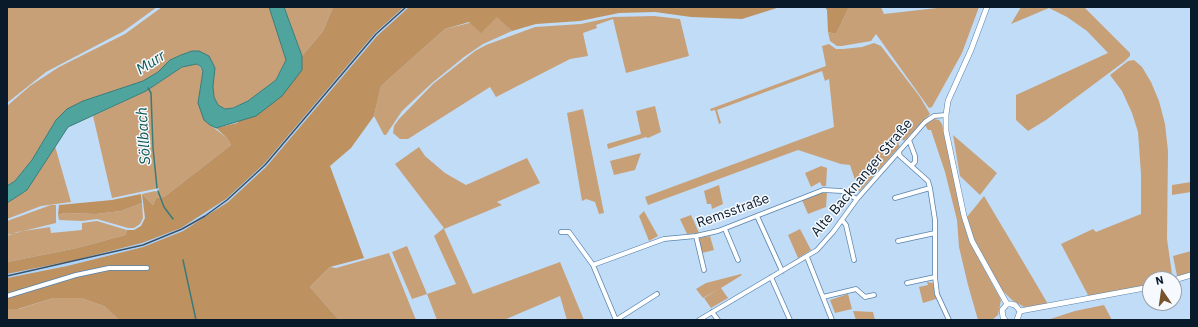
<!DOCTYPE html>
<meta charset="utf-8">
<style>
body{margin:0}
#map{position:relative;width:1198px;height:327px;overflow:hidden;background:#c1dcf7;font-family:"IBM Plex Sans",sans-serif}
canvas{display:block}
.frame{position:absolute;inset:0;border:8px solid #091a2a;pointer-events:none}
.north{position:absolute;left:1142px;top:271px;width:40px;height:40px;box-sizing:border-box;background:#f6faff;border:1px solid #97a0aa;border-radius:50%;rotate:347deg;font-size:11px;font-weight:700;line-height:16px;text-align:center;color:#091a2a}
.north::after{content:'';display:block;margin:auto;width:14px;height:18px;background:#77542c;clip-path:polygon(50% 0,100% 100%,50% 72%,0 100%)}
</style>
<div id="map">
<canvas width="1198" height="327"></canvas>
<div class="frame"></div>
<div class="north">N</div>
</div>
<script>
const c = document.querySelector('canvas').getContext('2d');
c.lineJoin = 'round';
function fillPath(path, color) { c.fillStyle = color; c.fill(path, 'evenodd'); }
const shape = rows => new Path2D(rows.map(r => 'M' + r).join(''));
function stroke(path, color, width, dash) { c.strokeStyle = color; c.lineWidth = width; c.lineCap = dash ? 'butt' : 'round'; c.setLineDash(dash || []); c.stroke(path); }
function write(font, color, halo, rows, align = 'center') {
  c.font = font + ' "IBM Plex Sans",sans-serif'; c.lineWidth = 3; c.setLineDash([]); c.textBaseline = 'middle'; c.strokeStyle = halo; c.fillStyle = color; for (const [text, x, y, turn = 0] of rows) {
    c.save(); c.translate(x, y); c.rotate((+turn || 0) * Math.PI / 180); c.textAlign = isNaN(turn) ? turn : align; if (halo) c.strokeText(text, 0, 0); c.fillText(text, 0, 0); c.restore();
  }
}
fillPath(shape([
 [404,7,409,7,377,36,266,167,228,202,183,231,143,247,67,266,7,278,7,274,24,269,75,260,142,243,181,228,226,199,264,164,375,33]
]), '#acd5fd');
fillPath(shape([
 [7,7,157,7,124,31,46,72,7,103],
 [162,7,269,7,286,60,276,80,248,101,232,108,225,109,218,105,214,97,213,86,215,68,192,51,181,55,170,60,158,72,143,81,83,101,56,120,32,160,15,181,7,186,7,106,30,86,59,67,125,34],
 [284,7,333,7,323,31,302,56],
 [849,7,881,7,884,14,946,7,979,7,962,53,932,107,929,108,876,34,871,41,842,46,837,46,830,41,828,32,836,34],
 [1021,7,1084,7,1130,53,1130,56,1125,61,1046,120,1028,131,1016,120,1016,95,1108,53,1087,31,1067,17,1049,8,1011,24],
 [497,16,512,31,483,44,464,57,432,83,402,111,386,135,384,135,374,116,381,86,445,29],
 [654,16,680,19,689,56,626,73,613,19,596,25,597,28,583,33,588,56,570,59,496,97,490,87,408,139,400,139,393,133,394,126,399,119,433,84,475,51,486,45,535,27,581,24,613,17],
 [874,43,881,46,920,97,930,114,904,141,902,139,898,144,900,146,859,192,850,165,841,164,798,150,648,205,645,197,834,127,829,79,825,81,822,71,717,110,721,123,719,124,715,110,711,111,710,109,826,66,822,46,829,44,836,49,843,49,862,47],
 [1134,60,1142,67,1151,82,1159,101,1165,124,1168,151,1167,239,1172,274,1168,279,1150,279,1150,284,1089,297,1061,244,1093,229,1096,232,1141,214,1141,174,1138,132,1132,113,1122,91,1110,75,1128,61],
 [197,64,203,71,198,103,210,125,227,138,231,145,164,197,156,198,153,205,142,194,155,191,158,192,159,188,112,198,93,116,146,91,182,67],
 [655,106,661,132,648,138,646,137,608,149,607,144,641,134,636,111],
 [583,109,604,213,599,214,595,202,586,199,582,201,567,113],
 [934,119,939,120,942,124,963,220,969,241,1001,300,998,315,992,320,978,320,968,285,959,247,957,220,945,172,931,130,928,130,925,125],
 [953,135,997,173,980,195,960,176],
 [55,146,71,202,41,206,7,219,7,203,27,190],
 [419,147,425,156,445,173,466,185,527,158,540,183,497,202,502,205,444,229,473,294,560,262,584,320,567,320,560,296,504,320,437,320,427,294,412,299,392,252,407,246,427,294,456,284,434,236,444,228,395,164],
 [641,153,635,170,614,175,610,161],
 [821,166,827,168,826,186,822,186,820,182,811,187,805,173],
 [1191,182,1191,192,1172,195,1172,185],
 [719,185,723,204,712,209,711,204,707,204,704,191],
 [823,192,827,192,826,207,808,214,802,200],
 [984,196,1012,243,1048,304,1024,307,1012,300,1002,290,987,266,974,241,967,217],
 [142,203,143,218,140,224,134,228,128,228,97,219,82,221,59,220,58,215,64,213,96,214,121,211],
 [51,205,56,205,56,223,7,235,7,221],
 [644,211,658,236,649,241,639,216],
 [691,215,699,233,687,234,680,219],
 [97,221,127,230,125,235,77,248,7,262,7,236,17,232,50,227,51,233,82,230,82,223],
 [800,229,811,250,798,258,788,235],
 [710,236,714,250,702,253,699,238],
 [1191,251,1191,273,1177,276,1173,256],
 [389,253,416,320,339,320,310,287,330,267,336,268],
 [741,274,742,275,721,288,728,298,711,308,704,298,719,289,703,298,696,289,706,283],
 [927,282,933,283,936,299,923,303,919,287,928,285],
 [848,294,852,309,835,313,830,300],
 [53,298,81,298,104,306,119,320,7,320,7,309,19,309],
 [1104,305,1112,320,1047,320,1075,311],
 [853,311,873,312,875,320,856,320]
]), '#c7a078');
fillPath(shape([
 [333,7,404,7,375,33,264,164,226,199,181,228,142,243,75,260,7,274,7,262,77,248,125,235,127,230,134,230,141,226,145,218,142,194,153,205,156,198,164,197,231,145,227,138,216,128,237,123,302,63,302,56,323,31],
 [409,7,780,7,742,19,691,17,655,12,619,13,580,21,536,24,512,31,497,17,481,33,469,22,445,29,381,86,374,116,351,148,330,166,364,258,330,267,310,287,339,320,119,320,104,306,81,298,53,298,18,309,7,309,7,278,67,266,143,247,183,231,228,202,266,167,377,36],
 [825,7,849,7,836,34,828,32,827,10],
 [141,194,142,203,121,211,96,214,64,213,58,215,59,205,112,200]
]), '#be9161');
const water = shape([
 [269,7,284,7,302,56,302,70,282,96,256,116,216,128,210,125,204,120,198,103,203,71,201,67,197,64,182,67,146,91,68,127,27,190,7,203,7,186,15,181,32,160,56,120,67,109,83,101,143,81,158,72,170,60,181,55,192,51,199,51,209,56,215,68,213,86,214,97,218,105,225,109,233,108,248,101,276,80,286,60,269,7]
]);
fillPath(water, '#4fa59d');
stroke(water, '#3a7b7a', 1);
stroke(shape([
 [148,88,151,93,153,148,157,188],
 [158,191,164,207,173,219],
 [183,260,196,320]
]), '#3a7b7a', 1.5);
const minor = shape([
 [909,140,915,156,915,162,912,165],
 [899,152,900,156,928,181,930,188,935,220,935,277,937,294,949,320],
 [895,198,930,188],
 [757,216,782,271],
 [842,220,846,225,854,260],
 [725,229,738,260],
 [561,232,569,232,593,265,616,320],
 [696,236,704,270],
 [898,241,935,233],
 [807,257,832,320],
 [593,265,664,239,696,236,718,231,823,190,842,191,857,199],
 [771,277,790,320],
 [907,283,935,277],
 [7,296,76,275,109,268,147,268],
 [823,297,856,289,865,297,874,295],
 [712,312,718,320],
 [616,320,657,294],
 [699,320,817,250,833,232,857,199,925,122,934,116,946,115]
]);
const tertiary = shape([
 [987,7,971,50,948,101,946,115,946,131,964,216,972,241,1007,304],
 [1174,280,1191,275],
 [1020,311,1150,287],
 [1005,320,1003,317,1002,310,1007,304,1011,304,1015,305,1020,311,1017,320]
]);
stroke(minor, '#5984ac', 5.5);
stroke(tertiary, '#5984ac', 6);
stroke(minor, '#fff', 4);
stroke(tertiary, '#fff', 5);
stroke(shape([
 [7,276,143,245,182,229,205,216,227,200,265,165,376,34,406,7]
]), '#3e5265', 1.5);
write('14px', '#091a2a', '#f6faff', [
 ["Alte Backnanger Straße",862,178,-50],
 ["Remsstraße",733,211,-20]
]);
write('italic 15px', '#0b5752', '#f6faff', [
 ["Murr",151,63,-33],
 ["Söllbach",144,136,-94]
]);
</script>
